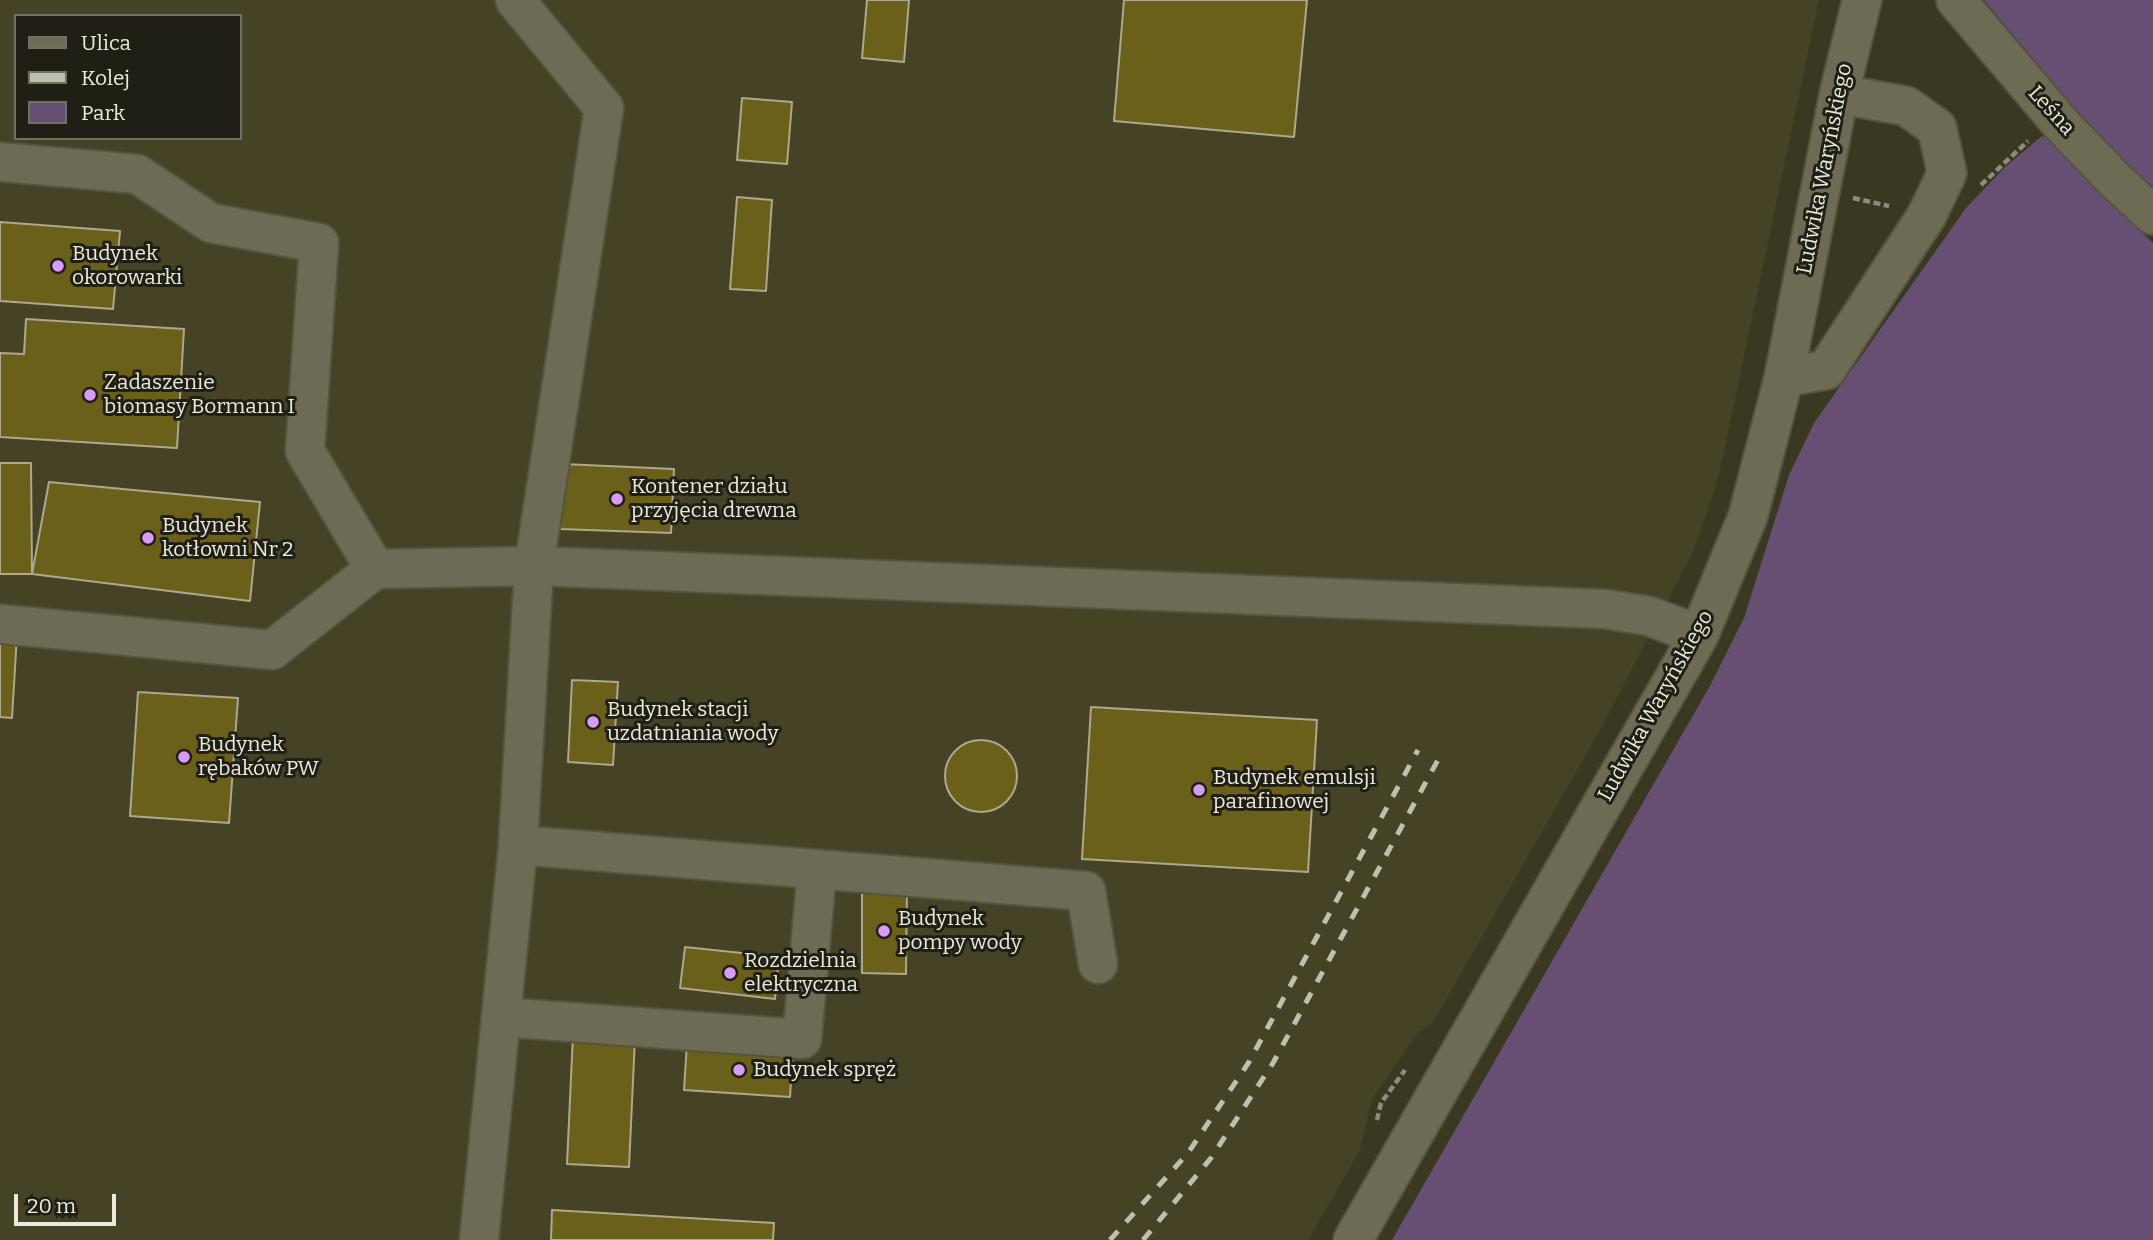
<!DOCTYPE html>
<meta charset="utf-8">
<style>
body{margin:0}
#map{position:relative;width:2153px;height:1240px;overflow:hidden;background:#3b3822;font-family:Bitter,serif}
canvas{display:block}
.legend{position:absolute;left:14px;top:14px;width:228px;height:126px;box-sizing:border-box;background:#201f15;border:2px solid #717064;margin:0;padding:9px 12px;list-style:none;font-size:21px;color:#eae9db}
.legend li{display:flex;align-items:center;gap:14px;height:35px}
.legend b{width:35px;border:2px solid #717064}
.scale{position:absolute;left:14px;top:1194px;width:102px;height:32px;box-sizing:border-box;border:4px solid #eae9db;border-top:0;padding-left:9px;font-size:21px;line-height:24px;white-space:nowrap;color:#eae9db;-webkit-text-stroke:5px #201f15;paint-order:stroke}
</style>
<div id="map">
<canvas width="2153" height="1240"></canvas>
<ul class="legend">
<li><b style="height:9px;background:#6e6b54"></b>Ulica</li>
<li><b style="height:9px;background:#c0bfaf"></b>Kolej</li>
<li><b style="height:19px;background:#654f72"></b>Park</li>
</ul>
<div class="scale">20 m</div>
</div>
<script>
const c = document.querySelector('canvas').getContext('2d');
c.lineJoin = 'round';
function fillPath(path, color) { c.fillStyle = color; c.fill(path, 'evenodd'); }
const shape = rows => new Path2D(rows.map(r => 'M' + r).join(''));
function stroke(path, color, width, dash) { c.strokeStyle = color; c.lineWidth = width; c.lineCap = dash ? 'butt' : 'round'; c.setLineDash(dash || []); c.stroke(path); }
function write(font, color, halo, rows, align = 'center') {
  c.font = font + ' Bitter,serif'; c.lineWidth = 6; c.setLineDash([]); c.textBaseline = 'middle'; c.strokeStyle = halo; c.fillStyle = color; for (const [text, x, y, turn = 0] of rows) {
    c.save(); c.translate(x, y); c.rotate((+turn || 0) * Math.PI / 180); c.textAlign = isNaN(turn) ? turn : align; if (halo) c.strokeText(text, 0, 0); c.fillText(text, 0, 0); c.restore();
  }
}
fillPath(shape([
 [0,0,1819,0,1723,456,1715,490,1692,554,1600,730,1432,1024,1419,1032,1372,1099,1360,1150,1308,1240,0,1240],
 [16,16,240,16,240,138,16,138]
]), '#464225');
fillPath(shape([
 [1984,0,2153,0,2153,188,2130,167,2077,111],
 [2042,136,2047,138,2102,195,2153,243,2153,1240,1392,1240,1711,684,1744,618,1789,475,1814,423,1966,208,2006,166]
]), '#654f72');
const building = shape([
 [867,0,909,0,904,62,862,58,867,0],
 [1124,0,1307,0,1294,137,1114,121,1124,0],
 [742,98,792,102,787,164,737,160,742,98],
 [737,197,772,200,766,291,730,289,737,197],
 [0,222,120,231,113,309,0,301,0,222],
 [26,319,184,329,177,448,0,437,0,353,24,354,26,319],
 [0,463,31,463,32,574,0,574,0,463],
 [563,464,674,469,671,533,560,529,563,464],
 [49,482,260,502,250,601,32,574,49,482],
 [0,633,17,635,12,718,0,717,0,633],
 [572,680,618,682,613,765,568,762,572,680],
 [138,692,238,698,229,823,130,816,138,692],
 [1091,707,1317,720,1308,872,1082,859,1091,707],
 '945 776a36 36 0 1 1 72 0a36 36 0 1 1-72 0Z',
 [862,889,907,889,906,974,862,973,862,889],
 [685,947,779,957,775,999,680,988,685,947],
 [573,1035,635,1038,629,1167,567,1164,573,1035],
 [687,1043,793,1050,790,1097,684,1090,687,1043],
 [552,1210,774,1223,773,1240,551,1240,552,1210]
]);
fillPath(building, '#6a6019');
stroke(building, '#aca990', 2);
const minor = shape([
 [1956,0,2062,125,2116,181,2153,215],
 [0,162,137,174,211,223,319,243,305,451,375,569],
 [1784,377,1826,370,1927,215,1947,173,1937,128,1906,106,1839,94],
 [0,624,272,650,375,569,534,566,1605,609,1649,616,1699,635],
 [518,845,1086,891,1098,964],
 [501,1017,802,1039,817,870],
 [479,1240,518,845,534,566,604,108,515,0],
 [1353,1240,1699,635,1748,516,1784,377,1839,94,1862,0]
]);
stroke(minor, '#565440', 42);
stroke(shape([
 [1981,185,2028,141],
 [1853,198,1889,206],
 [1377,1120,1381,1103,1405,1070]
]), '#8d8b79', 4.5, [7, 3.5]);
stroke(minor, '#6e6b54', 38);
stroke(shape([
 [1110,1240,1188,1153,1249,1062,1418,750],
 [1143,1240,1211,1158,1273,1063,1439,758]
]), '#c0bfaf', 5, [12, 12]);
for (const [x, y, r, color] of [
 [58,266,7,"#d79bf9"],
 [90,395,7,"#d79bf9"],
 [617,499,7,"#d79bf9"],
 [148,538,7,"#d79bf9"],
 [593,722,7,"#d79bf9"],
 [184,757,7,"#d79bf9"],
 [1199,790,7,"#d79bf9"],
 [884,931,7,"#d79bf9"],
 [730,973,7,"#d79bf9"],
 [739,1070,7,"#d79bf9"]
]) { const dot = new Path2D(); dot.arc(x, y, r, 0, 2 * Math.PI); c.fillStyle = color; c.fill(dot); stroke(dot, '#201f15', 2.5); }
write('21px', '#eae9db', '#201f15', [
 ["Leśna",2051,111,48],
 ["Ludwika Waryńskiego",1825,169,-79],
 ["Ludwika Waryńskiego",1656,706,-61]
]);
write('21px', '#eae9db', '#201f15', [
 ["Budynek",72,254],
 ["okorowarki",72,278],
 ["Zadaszenie",104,383],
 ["biomasy Bormann I",104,407],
 ["Kontener działu",631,487],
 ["przyjęcia drewna",631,511],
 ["Budynek",162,526],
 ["kotłowni Nr 2",162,550],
 ["Budynek stacji",607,710],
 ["uzdatniania wody",607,734],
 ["Budynek",198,745],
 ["rębaków PW",198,769],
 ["Budynek emulsji",1213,778],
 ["parafinowej",1213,802],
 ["Budynek",898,919],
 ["pompy wody",898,943],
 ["Rozdzielnia",744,961],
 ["elektryczna",744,985],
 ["Budynek spręż",753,1070]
], 'left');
</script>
